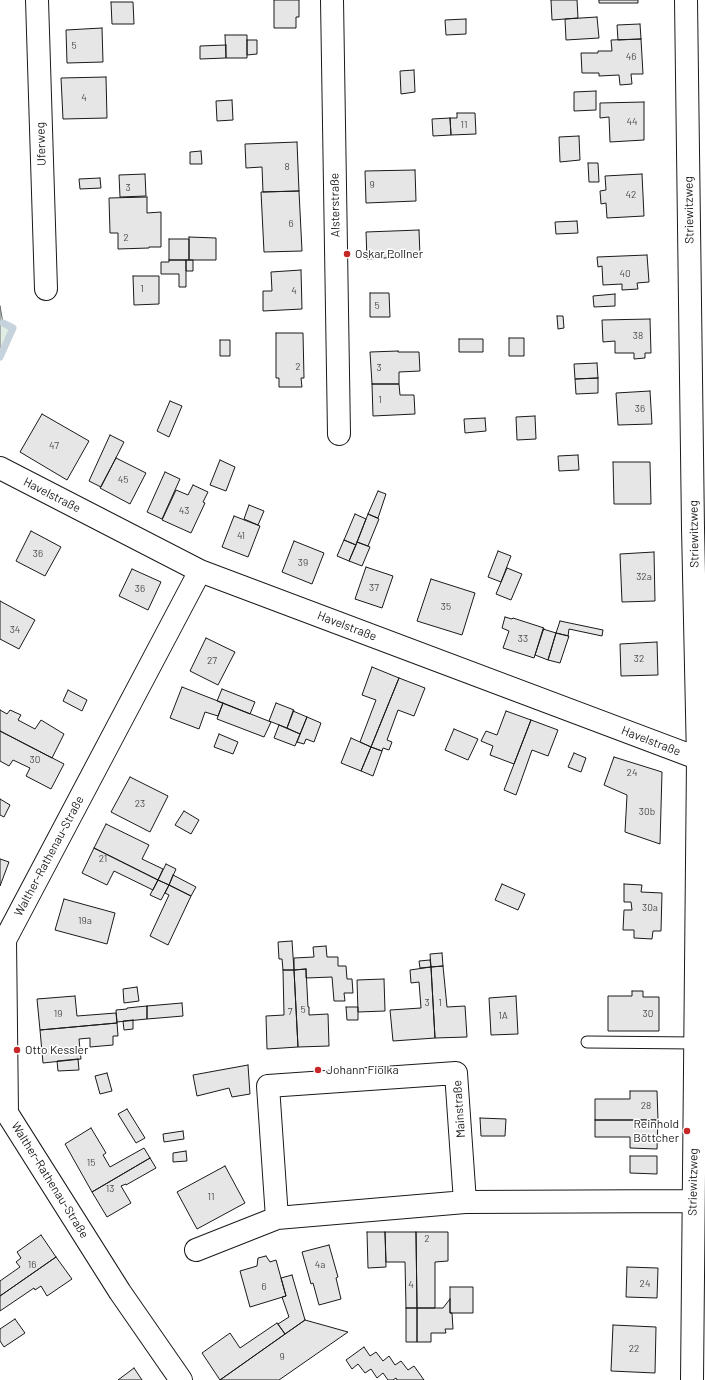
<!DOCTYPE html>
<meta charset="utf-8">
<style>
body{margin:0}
canvas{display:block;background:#fff}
</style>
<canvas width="705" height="1380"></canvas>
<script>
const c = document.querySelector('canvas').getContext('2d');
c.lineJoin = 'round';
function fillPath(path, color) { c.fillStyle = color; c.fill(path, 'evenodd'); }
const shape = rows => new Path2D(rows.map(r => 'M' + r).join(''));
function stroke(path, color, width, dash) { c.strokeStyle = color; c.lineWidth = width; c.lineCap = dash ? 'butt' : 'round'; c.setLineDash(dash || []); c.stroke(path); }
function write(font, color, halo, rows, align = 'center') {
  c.font = font + ' Barlow,sans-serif'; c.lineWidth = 3; c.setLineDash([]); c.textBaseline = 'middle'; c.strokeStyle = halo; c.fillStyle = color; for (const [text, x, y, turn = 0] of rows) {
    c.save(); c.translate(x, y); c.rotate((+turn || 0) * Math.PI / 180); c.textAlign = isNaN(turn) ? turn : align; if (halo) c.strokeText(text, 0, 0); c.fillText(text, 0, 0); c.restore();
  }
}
const green = shape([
 [0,306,3,323,13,328,0,357,0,306]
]);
fillPath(green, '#e0efe3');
stroke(green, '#6a6a6a', 1);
stroke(shape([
 [0,357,13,328,3,323]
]), '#c6d2dc', 7);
const building = shape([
 [274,0,299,0,299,17,296,17,296,28,274,28,274,0],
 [551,0,577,0,578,18,552,20,551,0],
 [599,0,638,0,638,3,599,3,599,0],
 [111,2,133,2,134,24,112,24,111,2],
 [597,17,599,38,566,40,565,19,597,17],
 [466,19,466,34,446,35,445,20,466,19],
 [640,24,641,39,618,40,617,25,640,24],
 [102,28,103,62,67,63,66,30,102,28],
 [225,35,247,35,247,58,226,58,225,35],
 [641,39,643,74,631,74,632,84,620,85,619,75,599,76,599,73,582,73,581,53,598,53,598,51,612,51,611,40,641,39],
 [247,40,257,40,257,54,247,55,247,40],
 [226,45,226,58,200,59,200,46,226,45],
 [414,70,415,92,401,94,400,71,414,70],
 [106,77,107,118,63,119,61,78,106,77],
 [596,91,596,110,574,111,574,92,596,91],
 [232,100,233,120,217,121,216,101,232,100],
 [644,102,644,140,610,142,609,117,600,118,600,103,644,102],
 [457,113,475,113,476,134,451,135,450,118,457,118,457,113],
 [450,118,451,135,433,136,432,119,450,118],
 [579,136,580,160,560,162,559,137,579,136],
 [297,142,299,191,263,192,262,167,246,168,245,144,297,142],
 [201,151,202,164,190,164,190,152,201,151],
 [588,163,598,163,599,182,589,182,588,163],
 [415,170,416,201,366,203,365,171,415,170],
 [145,174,146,196,120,197,119,175,145,174],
 [642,174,644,216,607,218,606,203,601,204,600,191,606,190,605,176,642,174],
 [100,178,101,188,80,189,79,179,100,178],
 [299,191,302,251,264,252,261,192,299,191],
 [147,197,147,213,161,212,161,247,149,247,149,248,118,249,118,233,110,233,109,198,147,197],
 [577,221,578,233,556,234,555,222,577,221],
 [419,230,420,256,367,259,366,232,419,230],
 [189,237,216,238,216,260,189,260,189,237],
 [169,239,189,239,189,260,169,260,169,239],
 [647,255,649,282,637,283,638,289,622,290,622,284,603,285,602,266,598,267,597,257,647,255],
 [169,260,186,260,186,287,179,287,179,274,161,274,161,262,169,262,169,260],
 [186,260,193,260,193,271,186,271,186,260],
 [301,270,302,309,263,311,263,291,272,291,271,272,301,270],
 [133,276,159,276,159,304,134,305,133,276],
 [370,293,389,293,390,317,370,317,370,293],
 [615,294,615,306,594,307,593,296,615,294],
 [557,316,563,316,564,328,558,329,557,316],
 [650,319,651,353,645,353,645,358,634,359,634,353,615,353,615,341,603,342,602,320,650,319],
 [276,333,303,333,304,378,301,378,302,387,279,387,279,378,276,378,276,333],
 [509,338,524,338,524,356,509,356,509,338],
 [459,339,483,339,483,352,459,352,459,339],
 [220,340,230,340,230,356,220,356,220,340],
 [398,351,398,352,419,352,420,371,399,372,399,384,372,384,370,352,398,351],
 [597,363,598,378,575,379,574,364,597,363],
 [598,378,598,393,576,394,575,379,598,378],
 [372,384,399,384,400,395,414,395,415,414,373,416,372,384],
 [650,391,652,424,618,425,616,393,650,391],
 [170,401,182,406,169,437,157,431,170,401],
 [42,414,89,441,67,480,20,452,42,414],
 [535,416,536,439,517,440,516,417,535,416],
 [485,418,486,431,465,433,464,419,485,418],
 [110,435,124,442,101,487,89,481,110,435],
 [578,455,579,470,559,471,558,456,578,455],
 [116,458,146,473,130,504,100,488,116,458],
 [220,460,235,467,226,491,210,485,220,460],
 [613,462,650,462,651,504,614,504,613,462],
 [165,472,180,479,162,519,147,512,165,472],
 [193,485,208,492,203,502,205,503,191,533,162,520,176,490,188,495,193,485],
 [378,491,386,494,378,518,368,514,378,491],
 [249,505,264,511,258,525,244,519,249,505],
 [355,514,366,519,356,545,344,540,355,514],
 [368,514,379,519,368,546,357,542,368,514],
 [234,516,260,526,248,557,222,547,234,516],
 [31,531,61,547,45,576,16,561,31,531],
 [344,540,356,545,349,561,337,556,344,540],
 [294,541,324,553,312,584,282,572,294,541],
 [357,542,370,547,362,566,349,561,357,542],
 [498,551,511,556,501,582,488,577,498,551],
 [654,552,655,601,622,602,620,554,654,552],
 [366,567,393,576,382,608,355,599,366,567],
 [507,568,522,574,511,600,496,594,507,568],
 [132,569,161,582,148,610,119,596,132,569],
 [431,579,475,593,462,635,417,621,431,579],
 [0,601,35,620,19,649,0,639,0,601],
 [505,617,512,619,513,618,544,628,534,658,503,648,509,631,502,628,505,617],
 [560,621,603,630,602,636,569,629,568,636,556,633,560,621],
 [543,629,556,633,548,660,535,655,543,629],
 [556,633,569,636,560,663,548,660,556,633],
 [206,638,235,652,218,685,190,671,206,638],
 [657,642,658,675,621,676,620,644,657,642],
 [372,667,399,678,371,747,360,742,376,700,362,695,372,667],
 [399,678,425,688,414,716,398,710,387,740,392,742,389,750,383,748,382,751,371,747,399,678],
 [182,687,223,703,218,716,205,712,199,729,170,718,182,687],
 [222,689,255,702,250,714,217,701,222,689],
 [68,690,87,700,82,711,63,701,68,690],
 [223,703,271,722,264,737,217,719,223,703],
 [276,703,294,710,287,728,269,721,276,703],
 [0,710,7,714,10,710,21,715,18,720,35,729,41,720,64,734,52,758,0,731,0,710],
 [293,711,307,717,300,734,287,728,293,711],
 [506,711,531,720,514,764,490,755,493,746,481,741,486,731,497,735,506,711],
 [307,717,321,723,314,742,306,739,304,744,297,742,307,717],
 [531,720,558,730,548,756,532,750,516,795,504,790,531,720],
 [279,725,300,734,295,746,274,738,279,725],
 [454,729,478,739,468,760,445,750,454,729],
 [0,731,64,764,51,789,26,776,30,768,13,760,9,766,0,761,0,731],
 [219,734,238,742,233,754,214,747,219,734],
 [351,738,371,747,361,771,341,763,351,738],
 [371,747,382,751,373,776,361,771,371,747],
 [574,753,586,758,581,772,568,767,574,753],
 [614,757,662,772,660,844,625,832,627,795,604,785,614,757],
 [130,777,168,796,150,832,111,812,130,777],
 [0,799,10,805,4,817,0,815,0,799],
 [184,811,199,820,191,834,175,825,184,811],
 [106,824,149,845,142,859,163,869,158,880,94,848,106,824],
 [94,848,158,880,153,890,114,871,107,885,82,873,94,848],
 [0,859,9,862,0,886,0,859],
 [166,864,176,869,169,885,158,880,166,864],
 [173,875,196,887,191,896,169,885,173,875],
 [158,880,169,885,161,900,150,895,158,880],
 [502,884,525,894,518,910,495,900,502,884],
 [624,884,642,885,641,892,662,893,661,931,653,931,652,939,634,938,634,930,623,930,624,910,632,910,631,902,624,902,624,884],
 [169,885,191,896,168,945,150,936,169,895,165,893,169,885],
 [64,899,115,913,107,944,55,930,64,899],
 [292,941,294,970,283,970,282,959,279,959,278,942,292,941],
 [326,946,327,957,338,957,338,966,346,966,347,979,352,979,353,993,344,993,345,1001,334,1001,332,977,306,978,306,969,294,970,294,958,314,957,313,947,326,946],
 [442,953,443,966,431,967,430,954,442,953],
 [430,960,431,967,420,968,419,961,430,960],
 [443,966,447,1007,465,1006,467,1037,435,1038,431,967,443,966],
 [431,967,435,1038,393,1041,390,1010,421,1008,419,982,411,983,410,970,431,967],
 [306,969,308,1007,309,1007,309,1015,328,1014,329,1046,298,1047,294,970,306,969],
 [283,970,294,970,298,1047,267,1049,266,1016,284,1015,283,970],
 [384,979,385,1011,358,1012,357,980,384,979],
 [137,987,139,1001,124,1003,123,989,137,987],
 [632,991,643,991,643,997,659,997,659,1031,608,1031,608,996,632,996,632,991],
 [75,996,77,1016,116,1013,117,1023,40,1030,37,999,75,996],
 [516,996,518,1034,491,1035,489,998,516,996],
 [182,1003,183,1016,147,1019,147,1006,182,1003],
 [147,1006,147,1019,117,1022,116,1010,127,1009,127,1008,147,1006],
 [346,1007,358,1007,358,1020,347,1020,346,1007],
 [133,1020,133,1029,124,1030,123,1021,133,1020],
 [117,1023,118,1036,113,1036,113,1045,90,1047,90,1038,79,1039,81,1059,43,1063,40,1030,117,1023],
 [78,1059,79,1070,58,1071,57,1061,78,1059],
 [248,1065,250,1094,232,1097,229,1088,197,1096,193,1075,248,1065],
 [107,1073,112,1091,100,1094,95,1076,107,1073],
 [630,1091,657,1091,658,1120,595,1120,595,1099,630,1099,630,1091],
 [127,1109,145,1138,136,1143,118,1114,127,1109],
 [480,1118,506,1119,505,1136,481,1136,480,1118],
 [595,1120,658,1120,657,1149,630,1148,630,1137,595,1137,595,1120],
 [91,1128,106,1153,103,1155,110,1167,144,1148,150,1158,92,1192,65,1144,91,1128],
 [183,1131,184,1139,164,1142,163,1134,183,1131],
 [186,1151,187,1161,173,1162,173,1153,186,1151],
 [630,1156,657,1156,657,1174,630,1173,630,1156],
 [150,1158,156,1168,126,1185,126,1184,121,1186,131,1203,107,1217,92,1192,150,1158],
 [225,1166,245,1203,197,1229,177,1192,225,1166],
 [367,1232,385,1232,386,1267,368,1268,367,1232],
 [385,1232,416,1232,417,1308,406,1308,405,1262,386,1262,385,1232],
 [416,1232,448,1232,448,1261,435,1262,435,1308,417,1308,416,1232],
 [41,1235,56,1257,0,1296,0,1281,20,1267,16,1262,21,1258,17,1252,41,1235],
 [329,1245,338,1277,336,1278,341,1299,319,1305,313,1283,311,1284,302,1252,329,1245],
 [266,1256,270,1262,276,1260,286,1296,250,1307,240,1271,257,1266,258,1258,266,1256],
 [56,1257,72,1279,47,1296,41,1286,35,1290,34,1288,0,1311,0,1296,56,1257],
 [627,1267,658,1268,657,1298,626,1297,627,1267],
 [292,1275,305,1320,285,1334,278,1324,289,1317,282,1297,286,1296,281,1278,292,1275],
 [450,1287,473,1287,473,1313,450,1313,450,1287],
 [450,1299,450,1313,452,1313,453,1329,445,1329,446,1333,431,1333,431,1342,417,1342,417,1308,443,1308,450,1299],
 [406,1308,417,1308,417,1342,406,1342,406,1308],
 [15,1319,25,1333,4,1347,0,1341,0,1329,15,1319],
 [305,1320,348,1332,279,1380,220,1380,305,1320],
 [277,1323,285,1334,220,1380,202,1353,230,1333,240,1348,277,1323],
 [613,1325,656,1327,655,1373,611,1371,613,1325],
 [364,1347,370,1356,376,1352,383,1361,389,1356,395,1365,401,1361,408,1370,414,1366,424,1380,397,1380,396,1378,393,1380,388,1380,383,1373,377,1378,371,1369,365,1373,358,1364,352,1369,346,1360,364,1347],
 [134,1368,142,1380,118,1380,134,1368]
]);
fillPath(building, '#e6e6e6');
stroke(building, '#1a1a1a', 1);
const service = shape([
 [587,1042,695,1043]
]);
const minor = shape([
 [37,0,46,289],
 [332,0,339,434],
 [686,0,693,528,698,759,692,1380],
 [0,468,200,571,705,761],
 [277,1218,268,1086,456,1073,465,1202],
 [196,1250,277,1218,465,1202,693,1201],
 [181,1380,120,1292,7,1113,5,940,200,571]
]);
stroke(service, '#1a1a1a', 13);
stroke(minor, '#1a1a1a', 24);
stroke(service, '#fff', 11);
stroke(minor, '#fff', 22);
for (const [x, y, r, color] of [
 [347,254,4,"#c62828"],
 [17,1050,4,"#c62828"],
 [318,1070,4,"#c62828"],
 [687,1131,4,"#c62828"]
]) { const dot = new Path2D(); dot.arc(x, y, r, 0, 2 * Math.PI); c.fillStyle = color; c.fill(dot); stroke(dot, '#fff', 1.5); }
write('10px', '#4d4d4d', null, [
 ["5",74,46],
 ["46",631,57],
 ["4",84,98],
 ["44",632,122],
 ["11",464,125],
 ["8",287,167],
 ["9",372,185],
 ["3",128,188],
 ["42",631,195],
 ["6",291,224],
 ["2",126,238],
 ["40",625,274],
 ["1",142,289],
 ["4",294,291],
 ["5",377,306],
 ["38",638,336],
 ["2",298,367],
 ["3",379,368],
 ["1",380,400],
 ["36",640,409],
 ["47",54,446],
 ["45",123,480],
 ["43",184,511],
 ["41",241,536],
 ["36",38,554],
 ["39",303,563],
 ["32a",644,577],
 ["37",374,588],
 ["36",140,589],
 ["35",446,607],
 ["34",15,630],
 ["33",523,639],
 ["32",639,659],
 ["27",212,661],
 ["30",35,760],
 ["24",632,773],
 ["23",140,804],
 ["30b",647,812],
 ["21",103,859],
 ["30a",650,908],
 ["19a",85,921],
 ["3",427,1003],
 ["1",440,1003],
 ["5",303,1010],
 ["7",290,1012],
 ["19",58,1014],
 ["30",648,1014],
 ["1A",503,1016],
 ["28",646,1106],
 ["15",91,1163],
 ["13",110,1189],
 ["11",211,1197],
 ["2",427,1239],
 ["16",32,1265],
 ["4a",320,1265],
 ["24",645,1284],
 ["4",411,1285],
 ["6",264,1287],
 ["22",634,1349],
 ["9",282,1357]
]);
write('12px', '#1a1a1a', '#fff', [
 ["Uferweg",41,144,-92],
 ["Alsterstraße",335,205,-91],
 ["Striewitzweg",689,210,-91],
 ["Havelstraße",52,495,27],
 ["Striewitzweg",694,534,-91],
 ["Havelstraße",347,626,21],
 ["Havelstraße",651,741,21],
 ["Walther-Rathenau-Straße",49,856,-62],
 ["Mainstraße",459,1109,-94],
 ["Walther-Rathenau-Straße",50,1180,58],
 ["Striewitzweg",693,1182,-89]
]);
write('12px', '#1a1a1a', '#fff', [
 ["Oskar Pollner",355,254],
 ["Otto Kessler",25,1050],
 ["Johann Fiolka",326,1070],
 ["Reinhold",679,1124,"right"],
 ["Böttcher",679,1138,"right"]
], 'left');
</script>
